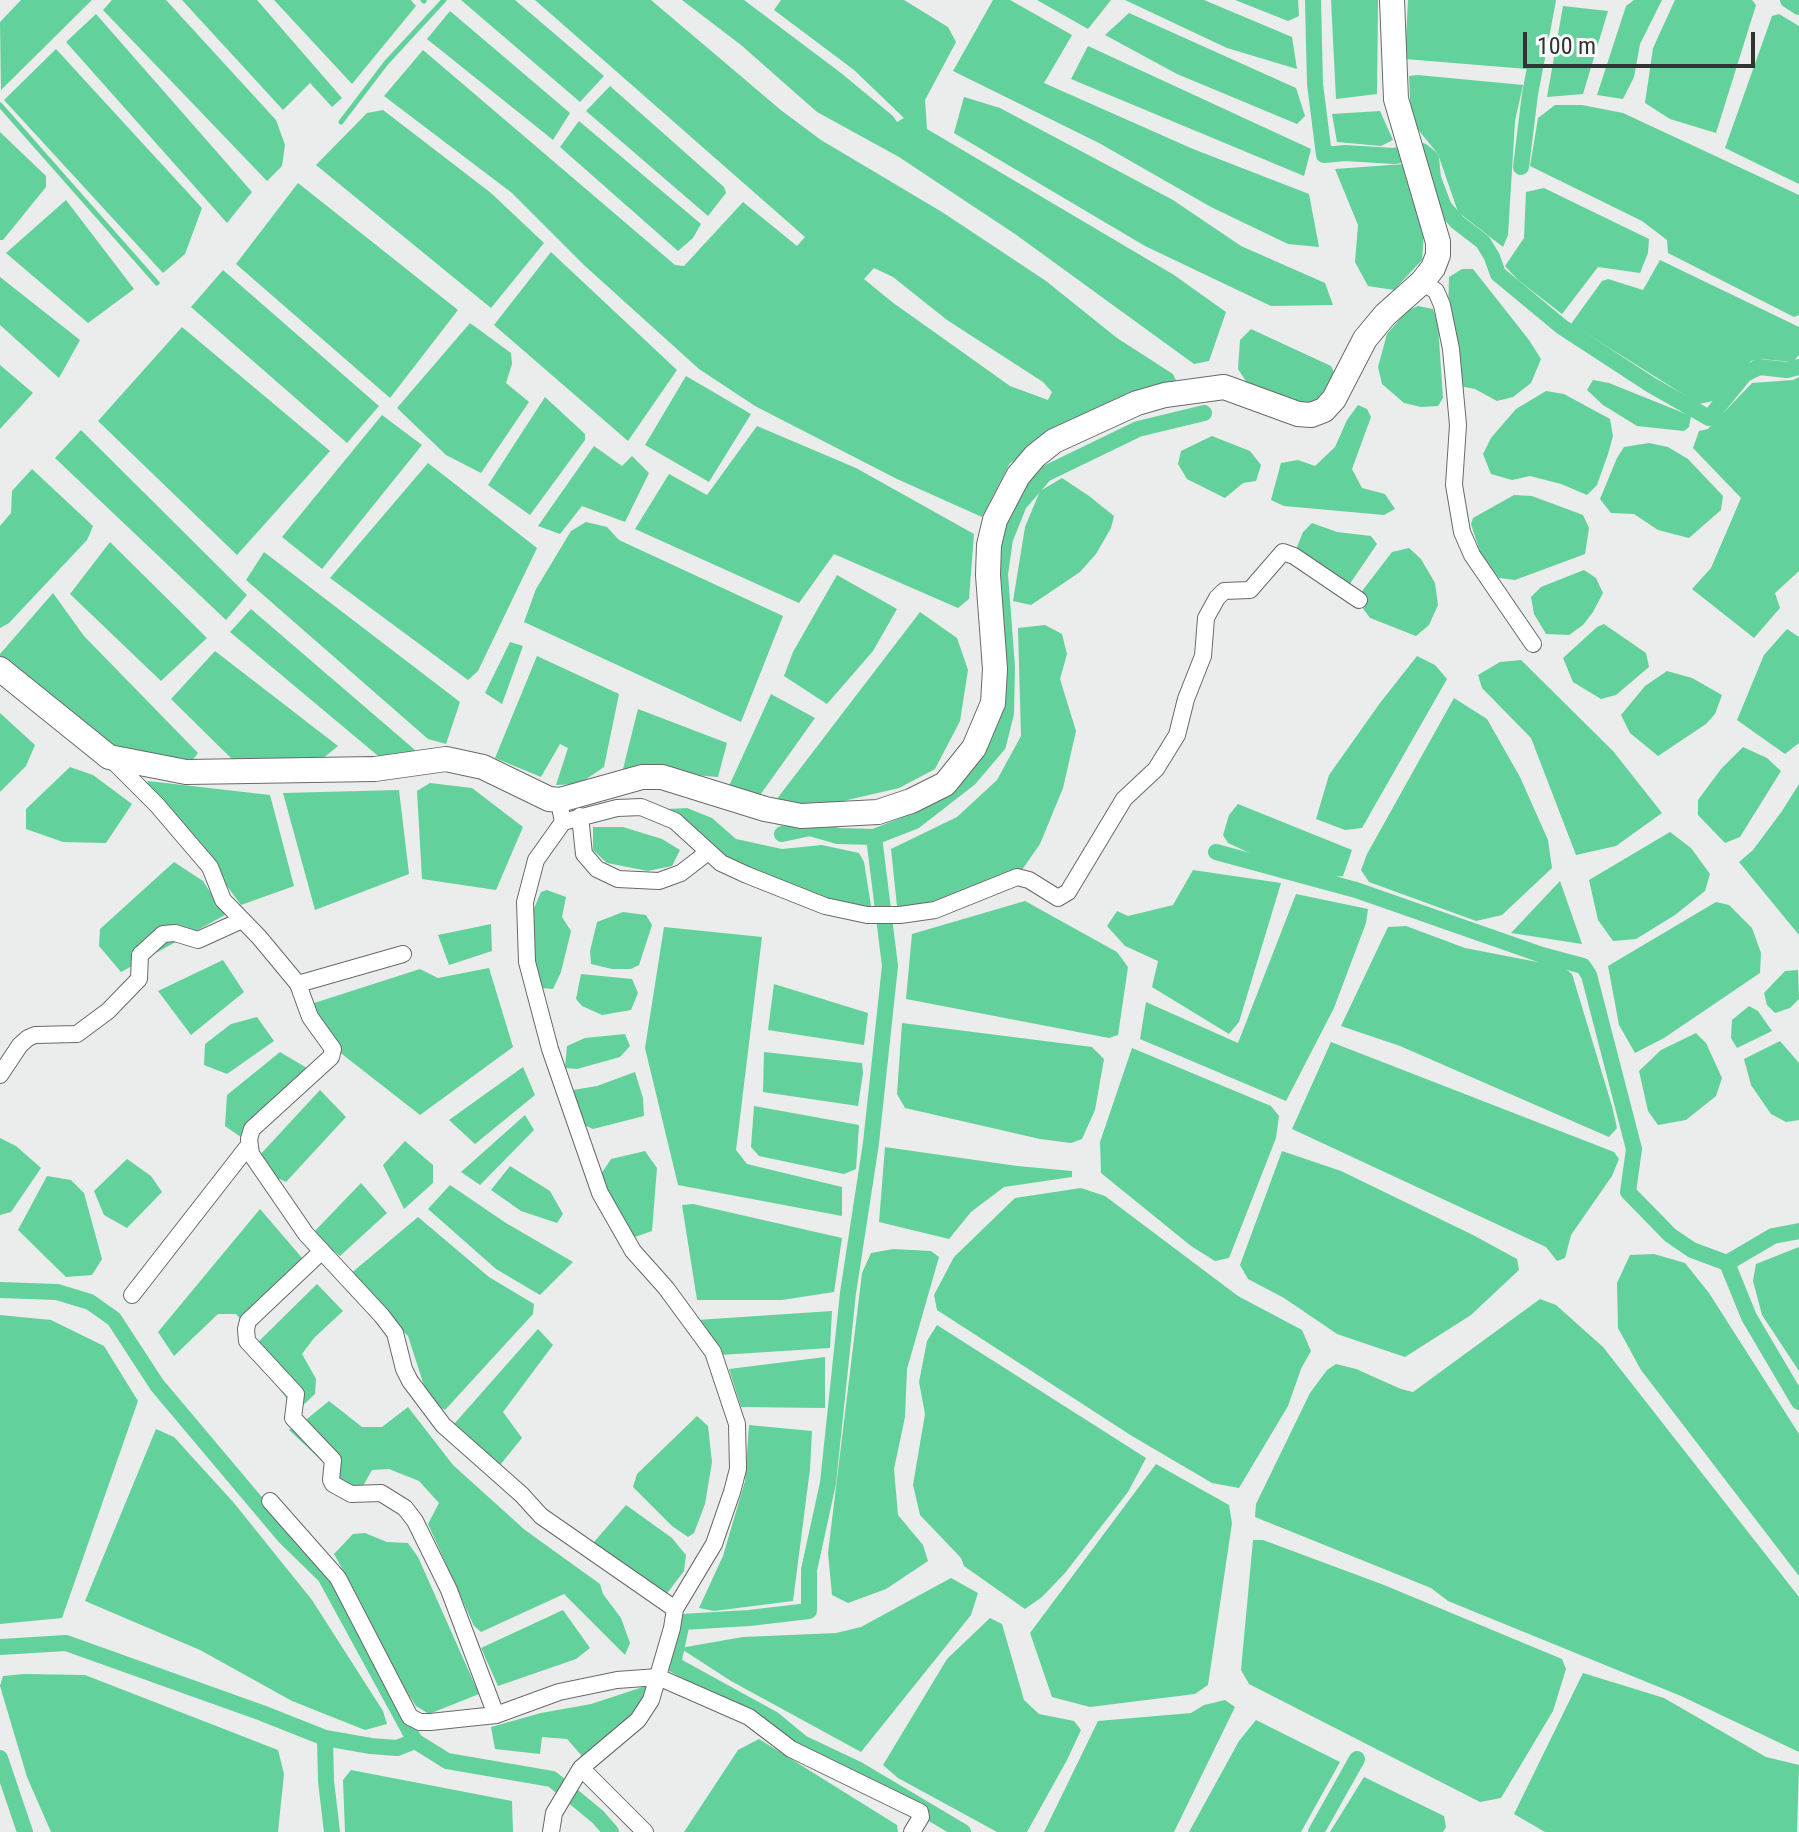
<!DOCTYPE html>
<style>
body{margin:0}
#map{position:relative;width:1799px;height:1832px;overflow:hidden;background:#eaedeb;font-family:"Roboto Condensed",sans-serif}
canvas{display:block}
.scale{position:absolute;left:1523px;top:32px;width:232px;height:36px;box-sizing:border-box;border:4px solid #323332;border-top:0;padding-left:10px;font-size:24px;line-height:28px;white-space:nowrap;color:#323332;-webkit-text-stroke:6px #f7fbf9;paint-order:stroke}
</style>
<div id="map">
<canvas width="1799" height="1832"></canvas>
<div class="scale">100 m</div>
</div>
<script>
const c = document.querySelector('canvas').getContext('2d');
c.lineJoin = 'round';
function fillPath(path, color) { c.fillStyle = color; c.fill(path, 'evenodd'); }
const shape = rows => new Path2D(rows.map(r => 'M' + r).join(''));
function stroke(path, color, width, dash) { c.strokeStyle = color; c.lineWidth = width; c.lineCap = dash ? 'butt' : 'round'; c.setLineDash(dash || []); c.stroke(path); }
fillPath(shape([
 [21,0,92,0,1,90,0,22],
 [112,0,166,0,276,120,285,145,282,166,267,181,103,10],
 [182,0,257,0,342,98,332,107,310,83,283,110],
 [274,0,411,0,416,6,352,84],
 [461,0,515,0,604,76,580,102],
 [535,0,651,0,782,111,821,140,942,212,1046,281,1117,338,1173,374,1178,385,1053,435,1010,463,982,517,897,479,755,406,699,369,585,266,512,193,384,96,423,50,675,265,684,266,743,202,797,246,805,237],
 [874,268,893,277,947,320,1043,382,1052,392,1048,400,1010,386,892,302,864,279],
 [682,0,744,0,841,73,893,116,897,122,904,118,854,70,774,10,781,0,904,0,948,27,956,42,925,100,927,129,1174,275,1226,312,1209,361,1194,364,1015,234,899,157,817,112,741,45],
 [993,0,1010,0,1072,35,1044,83,1193,149,1309,194,1319,247,1288,244,1211,207,1099,143,953,71],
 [1037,0,1111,0,1088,29],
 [1125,0,1204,0,1292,37,1297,69,1227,48],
 [1235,0,1298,0,1299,16,1288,21],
 [1331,0,1378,0,1377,94,1336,99],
 [1408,0,1542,0,1535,54,1527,69,1405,59],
 [1634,0,1662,0,1640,44,1634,77,1623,99,1597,95,1626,6],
 [1675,0,1752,0,1756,5,1716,133,1670,119,1645,103,1653,48],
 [1563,6,1608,11,1583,94,1547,97],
 [450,11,570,113,553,140,427,39],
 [1129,13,1296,88,1305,116,1297,124,1177,74,1105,35],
 [96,14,252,192,227,223,66,42],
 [1779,14,1799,26,1799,184,1725,148,1772,16],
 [1088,46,1311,149,1304,176,1071,79],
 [56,49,202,208,185,254,163,273,4,100],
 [1418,75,1523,85,1515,121,1508,235,1503,247,1458,212,1438,154,1411,121,1409,76],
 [610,86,724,187,726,193,708,216,586,111],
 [964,97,1000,108,1173,200,1241,246,1325,283,1333,305,1271,306,1145,246,954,133],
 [1555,105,1582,105,1623,113,1799,195,1799,315,1794,317,1668,253,1667,240,1642,221,1530,166,1538,118],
 [383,110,491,193,544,243,491,308,316,165,367,113],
 [1380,111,1393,140,1381,146,1337,142,1332,114],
 [579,121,701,224,693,238,678,251,560,147],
 [0,132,46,176,46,187,3,240,0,240],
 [1404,164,1424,233,1422,260,1394,290,1368,286,1355,262,1358,225,1335,169],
 [298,183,458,310,390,398,236,264],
 [1544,188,1649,239,1648,253,1640,273,1598,267,1562,314,1518,280,1505,266,1524,238,1526,192],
 [66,200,134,289,88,323,6,253],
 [551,252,677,370,628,441,494,325],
 [1660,260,1799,327,1799,355,1793,362,1762,359,1751,361,1713,401,1699,404,1571,324,1602,281,1608,279,1643,290],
 [1462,269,1473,269,1529,340,1541,359,1531,383,1513,397,1497,401,1475,389,1460,386,1458,343,1448,314,1449,277],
 [223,270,379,406,347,443,191,307],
 [0,277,80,340,59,378,0,325],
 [1418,306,1433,309,1438,325,1443,398,1438,406,1421,407,1404,403,1382,384,1378,367,1387,334,1407,311],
 [470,323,511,353,512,364,506,383,529,402,481,473,446,455,397,408],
 [182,327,330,451,237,555,98,421],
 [1251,329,1331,366,1335,374,1320,402,1300,409,1251,389,1238,369,1240,340],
 [0,365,33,393,0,429],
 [686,376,751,414,709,482,645,445],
 [1799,377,1799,571,1775,593,1780,608,1754,638,1692,589,1711,568,1741,498,1693,448,1699,431,1708,429,1752,383,1793,380],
 [1593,380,1609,383,1691,416,1689,427,1684,431,1637,426,1603,405,1587,390],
 [1546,391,1564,394,1610,419,1613,436,1608,454,1597,485,1587,495,1561,484,1530,476,1512,480,1491,474,1483,454,1491,438,1516,409],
 [545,397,585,434,585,440,530,515,488,485],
 [1358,405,1367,409,1371,417,1352,469,1362,488,1385,494,1395,509,1384,515,1284,506,1271,500,1281,463,1298,460,1315,466,1335,447,1347,420],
 [382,415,422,445,322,569,282,537],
 [757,426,856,468,974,534,969,599,958,608,834,554,799,603,635,529,669,474,707,495],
 [81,430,247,595,226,620,55,458],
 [1212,436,1250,451,1261,465,1256,481,1243,483,1225,498,1187,479,1178,464,1181,451],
 [1649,443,1668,447,1688,459,1723,496,1721,510,1689,538,1658,530,1634,514,1611,513,1600,499,1617,458,1624,447],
 [594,446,622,466,632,456,649,473,625,522,582,506,560,534,538,526],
 [428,463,537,548,478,671,468,680,330,578],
 [32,469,93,526,87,540,9,623,0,628,0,526,11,513,12,491],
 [1062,478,1089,496,1114,516,1111,528,1096,554,1080,572,1031,605,1013,601,1025,527,1040,491],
 [1514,495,1532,496,1583,515,1589,528,1585,554,1515,580,1499,578,1482,558,1471,524,1473,518],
 [586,522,607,527,619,540,783,616,741,722,524,622,536,589,571,531],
 [1312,523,1337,532,1371,536,1377,544,1343,594,1295,552,1303,532],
 [110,542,207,638,161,681,70,594],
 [1409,548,1421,559,1435,583,1438,605,1429,625,1416,636,1370,618,1356,599,1392,552],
 [264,552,460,702,446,744,428,739,246,580],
 [1584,570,1596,578,1603,593,1593,612,1583,625,1569,635,1546,634,1534,614,1531,597,1541,587],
 [837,575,897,609,873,651,827,704,784,676,793,652],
 [53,593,84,636,198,753,191,762,106,748,0,666,0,654],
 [251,609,415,750,404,760,383,760,230,632],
 [920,612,957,638,968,670,960,721,935,769,899,788,839,802,773,804],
 [1604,624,1646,653,1649,667,1616,695,1601,699,1573,682,1563,658,1597,627],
 [1045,625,1062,634,1067,654,1060,679,1076,731,1063,788,1040,844,1017,877,898,916,891,849,957,817,997,780,1021,736,1018,628],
 [1787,629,1799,637,1799,743,1785,754,1737,720,1764,655],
 [510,642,523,646,502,704,485,693],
 [215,651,338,746,315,765,235,762,171,699],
 [537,656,619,694,604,767,579,784,556,785,568,748,560,744,541,777,495,758],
 [1417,656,1435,665,1447,679,1362,828,1345,830,1316,819,1329,775,1380,703],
 [1521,660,1613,751,1662,813,1616,846,1576,855,1531,738,1482,688,1478,675,1500,662],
 [1667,671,1692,678,1722,695,1715,714,1706,724,1658,756,1630,733,1621,715,1645,686],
 [771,694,815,718,758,798,729,786],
 [1454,698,1487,719,1520,777,1548,840,1552,868,1502,915,1476,921,1369,882,1361,870,1367,854],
 [638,709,727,743,718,777,623,769],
 [0,713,35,745,26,766,0,792],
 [1743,747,1767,758,1781,771,1740,837,1725,843,1698,815,1698,800,1721,769],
 [70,767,93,775,132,804,106,843,63,842,26,829,26,809],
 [148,781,270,795,294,886,241,905,170,809,146,786],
 [430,783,472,788,523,827,496,890,422,879,417,791],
 [1799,784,1799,935,1739,862,1753,850,1782,811],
 [399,790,409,874,315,910,283,793],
 [1238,804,1352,850,1343,876,1333,877,1254,855,1228,843,1223,835,1229,815],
 [687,808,712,818,736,839,782,849,822,845,859,853,864,862,872,912,752,882,646,810],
 [623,827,662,839,680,850,672,866,648,871,607,863,593,850,593,827],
 [1670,832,1691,848,1710,874,1705,891,1675,915,1636,939,1613,941,1598,920,1589,880],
 [174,862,203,881,225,915,121,972,99,946,100,929],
 [1193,870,1281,883,1239,1022,1229,1034,1152,987,1158,961,1125,946,1107,926,1117,911,1128,916,1173,905],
 [1560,881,1582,944,1511,933],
 [547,890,566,897,562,917,571,931,561,972,553,989,542,988,534,970,532,913,541,892],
 [1296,894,1368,909,1366,923,1334,1008,1286,1101,1140,1039,1146,1002,1238,1043],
 [1025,901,1117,952,1128,967,1118,1035,1109,1038,906,999,912,934],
 [1716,902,1729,905,1752,928,1761,953,1760,973,1664,1038,1635,1053,1619,1025,1608,966],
 [623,912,646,915,652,925,639,965,631,969,612,969,591,964,590,951,597,922],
 [491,924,492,951,449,965,438,935],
 [1406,926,1465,948,1563,967,1572,974,1612,1106,1617,1128,1609,1137,1400,1046,1341,1026,1388,927],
 [664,927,762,937,736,1150,747,1164,842,1187,842,1216,678,1185,645,1048],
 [223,960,244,992,191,1035,158,991],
 [489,968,513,1047,420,1115,324,1040,308,1005,420,969,438,978],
 [1798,970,1799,999,1790,1008,1775,1013,1767,1005,1764,993,1785,971],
 [581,974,632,979,638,993,631,1010,602,1015,582,1006,576,999],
 [774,984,868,1013,864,1045,768,1030],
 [1749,1006,1758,1011,1772,1031,1737,1048,1731,1038,1732,1020],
 [257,1017,274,1041,227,1074,204,1065,205,1044,231,1024],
 [902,1023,1092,1047,1104,1059,1095,1110,1082,1139,1071,1143,1040,1139,905,1108,897,1094],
 [1696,1033,1706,1043,1722,1078,1716,1096,1686,1120,1658,1125,1648,1111,1639,1071,1661,1050],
 [625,1034,630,1046,620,1057,577,1069,565,1068,567,1046,585,1038],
 [1780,1041,1799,1063,1799,1120,1786,1122,1771,1114,1751,1085,1744,1059],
 [1331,1042,1614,1152,1619,1159,1612,1176,1571,1235,1565,1258,1557,1261,1546,1247,1292,1129],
 [1132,1048,1271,1106,1279,1116,1276,1138,1229,1258,1215,1261,1191,1246,1101,1173,1100,1142],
 [280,1052,317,1074,248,1142,225,1126,227,1095],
 [764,1052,862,1063,863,1073,858,1106,763,1092],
 [523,1067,535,1095,475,1144,449,1120],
 [635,1072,643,1098,644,1116,593,1129,582,1124,573,1090,597,1086],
 [320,1090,346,1117,286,1182,273,1176,258,1157],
 [754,1106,859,1125,856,1169,844,1174,759,1156,751,1147],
 [525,1115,534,1130,480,1185,461,1172],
 [0,1138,16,1146,41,1168,11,1212,0,1215],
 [405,1141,433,1165,433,1183,404,1209,383,1165],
 [885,1147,1017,1166,1072,1171,1072,1177,1004,1187,971,1212,949,1239,879,1222],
 [645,1151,657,1168,652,1231,629,1239,599,1177,611,1159],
 [1282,1151,1341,1171,1473,1235,1517,1259,1519,1270,1471,1315,1405,1357,1337,1334,1284,1298,1248,1279,1240,1265],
 [127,1159,151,1176,162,1192,127,1228,104,1215,94,1191],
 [510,1166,550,1191,563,1214,557,1223,521,1211,491,1190],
 [47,1176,71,1180,84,1193,102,1259,92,1275,66,1277,18,1230],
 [361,1183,387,1213,340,1256,312,1234],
 [450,1185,506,1223,573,1262,540,1295,496,1269,428,1209],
 [1081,1188,1105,1196,1238,1296,1302,1330,1311,1351,1301,1369,1288,1406,1239,1488,1212,1483,1132,1436,937,1310,934,1295,954,1257,1015,1198],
 [693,1204,842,1238,834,1292,782,1300,697,1300,682,1205],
 [260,1209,309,1266,250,1331,236,1314,218,1314,174,1356,158,1332],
 [418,1217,489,1277,534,1304,533,1314,445,1410,429,1401,408,1336,356,1287,349,1275],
 [1799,1247,1799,1371,1762,1315,1753,1281,1756,1264],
 [893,1249,931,1251,939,1257,907,1369,905,1417,894,1469,898,1515,923,1545,928,1561,886,1589,848,1603,832,1595,828,1553,862,1273,871,1253],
 [1654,1254,1685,1263,1709,1293,1799,1434,1799,1576,1641,1370,1618,1328,1617,1283,1630,1255],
 [317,1284,343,1311,314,1338,302,1354,316,1379,315,1394,299,1409,287,1399,250,1350],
 [1540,1299,1556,1305,1603,1347,1799,1597,1799,1752,1681,1696,1448,1601,1431,1588,1255,1517,1256,1504,1310,1393,1327,1370,1336,1364,1356,1369,1401,1389,1413,1392],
 [832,1311,830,1348,720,1355,697,1320],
 [0,1315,51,1320,104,1346,138,1401,62,1618,0,1624],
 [937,1325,1146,1458,1128,1492,1065,1573,1042,1597,1025,1609,964,1566,961,1558,920,1515,913,1485,925,1414,919,1382,927,1341],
 [538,1329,553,1345,503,1412,522,1438,492,1475,447,1432],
 [825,1357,825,1408,741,1407,729,1369],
 [329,1401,362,1427,382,1427,408,1407,453,1465,525,1530,600,1584,603,1594,621,1618,630,1643,625,1655,564,1594,481,1632,474,1626,428,1524,439,1503,419,1481,389,1469,372,1470,363,1486,351,1491,334,1491,338,1476,289,1430,302,1423],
 [697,1416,708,1426,712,1462,705,1504,694,1533,688,1537,672,1526,633,1487,637,1474],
 [749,1425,812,1431,810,1469,793,1601,714,1611,699,1608,723,1556,745,1481],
 [156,1429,174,1437,234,1503,312,1600,383,1711,387,1724,365,1730,292,1701,200,1650,85,1601],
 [1156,1464,1229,1505,1232,1523,1208,1685,1195,1694,1090,1707,1052,1697,1030,1633],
 [626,1505,672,1538,686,1555,684,1571,659,1604,588,1549],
 [365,1533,387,1542,408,1543,418,1557,479,1694,429,1714,416,1706,380,1651,360,1601,334,1554,353,1534],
 [1253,1540,1263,1540,1384,1585,1562,1659,1566,1669,1553,1711,1501,1798,1480,1802,1249,1684,1241,1670],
 [951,1578,978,1593,971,1615,861,1752,731,1681,680,1648,743,1637,836,1633,861,1627],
 [563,1610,590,1648,576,1659,498,1686,481,1648],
 [990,1618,1002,1624,1024,1700,1039,1714,1074,1721,1081,1730,1067,1760,1027,1832,997,1832,898,1778,883,1765,947,1659],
 [1583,1673,1664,1698,1766,1757,1799,1765,1797,1832,1545,1832,1514,1814],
 [24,1674,85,1675,278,1750,284,1774,278,1832,51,1832,27,1777,0,1686,3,1676],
 [646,1686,646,1704,579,1766,581,1755,567,1739,542,1737,540,1754,495,1749,491,1727,541,1713,591,1704],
 [1225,1700,1235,1707,1174,1832,1044,1832,1098,1721,1191,1713,1204,1705],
 [1256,1720,1340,1762,1301,1832,1189,1832,1239,1741],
 [759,1739,897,1825,898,1832,684,1832,738,1750],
 [351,1770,512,1801,513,1832,345,1832,343,1780],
 [1364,1777,1444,1816,1446,1827,1443,1832,1330,1832]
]), '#63d19c');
stroke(shape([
 [423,0,424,1],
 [0,105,157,283],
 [341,122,386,63,444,0]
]), '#63d19c', 5);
stroke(shape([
 [1313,0,1315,84,1324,155,1345,153,1394,156,1422,151,1431,158,1433,178,1444,207,1457,222,1483,242,1492,257,1498,274,1562,327,1651,385,1709,418,1745,374,1759,367,1787,370,1799,367],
 [1788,0,1799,7],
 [1521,167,1530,94,1548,0],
 [782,834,810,828,838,836,874,837,915,821,969,779,998,745,1006,713,1007,667,1000,574,1005,539,1019,504,1045,474,1138,429,1204,413],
 [874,837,890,966,871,1143,848,1293,828,1483,809,1570,809,1611,749,1618,682,1622,673,1664,773,1719,802,1743,857,1769,963,1832],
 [1216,852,1356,890,1542,955,1583,966,1589,975,1634,1149,1628,1192,1670,1235,1692,1250,1727,1263,1749,1317,1799,1402],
 [1727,1263,1773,1236,1799,1231],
 [0,1290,57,1292,90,1302,114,1319,157,1385,285,1537,325,1576,415,1741,447,1761,552,1779,598,1817,611,1832],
 [0,1647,66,1643,262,1713,325,1738,371,1746,397,1748,415,1741],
 [325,1738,326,1781,332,1832],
 [0,1758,25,1832],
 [1316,1832,1357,1759]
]), '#63d19c', 16);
const street = shape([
 [1422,282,1436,291,1442,305,1451,349,1458,425,1454,485,1462,532,1472,555,1533,644],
 [110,758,157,805,210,867,223,900,259,937,298,984,310,1017,333,1049,331,1057,252,1129,249,1139,251,1154,306,1234,382,1316,395,1333,404,1369,410,1381,443,1425,522,1495,541,1516,675,1609,672,1628,651,1700,638,1720,581,1768,554,1813,551,1832],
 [561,812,563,822,536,860,525,902,527,962,550,1049,600,1193,633,1251,666,1288,713,1352,737,1424,738,1469,732,1492,714,1544,675,1609],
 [580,816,584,854,597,869,618,879,659,881,681,873,708,852],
 [563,822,617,808,641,807,675,821,721,863,747,875,825,906,867,915,900,915,935,910,1017,877,1029,880,1058,898,1068,892,1124,799,1156,769,1177,735,1186,699,1203,656,1206,618,1217,598,1224,591,1250,590,1283,552,1294,556,1359,600],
 [298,984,403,954],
 [0,1075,20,1045,28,1038,35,1035,77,1034,108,1011,139,979,140,955,163,934,175,933,198,940,242,920],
 [322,1251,248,1321,246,1329,247,1341,296,1394,293,1418,333,1460,331,1480,333,1484,351,1494,381,1493,405,1508,415,1521,449,1590,496,1715],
 [132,1295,249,1145],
 [270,1501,338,1578,410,1717,420,1722,430,1722,496,1715,559,1692,617,1680,658,1677,749,1717,791,1749,920,1812,921,1817,912,1832],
 [581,1768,645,1832]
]);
const secondary = shape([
 [0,669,109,757,186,772,375,769,446,759,483,767,549,799,560,800,642,777,662,777,765,809,801,816,878,812,911,801,945,784,974,748,993,703,995,669,988,575,989,545,995,520,1018,476,1035,456,1054,441,1137,403,1165,395,1224,387,1298,414,1311,415,1324,410,1334,399,1365,339,1385,315,1422,282,1433,268,1438,255,1438,242,1396,99,1392,0]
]);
stroke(street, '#686b69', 18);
stroke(secondary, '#686b69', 26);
stroke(street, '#fff', 16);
stroke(secondary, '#fff', 24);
</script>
